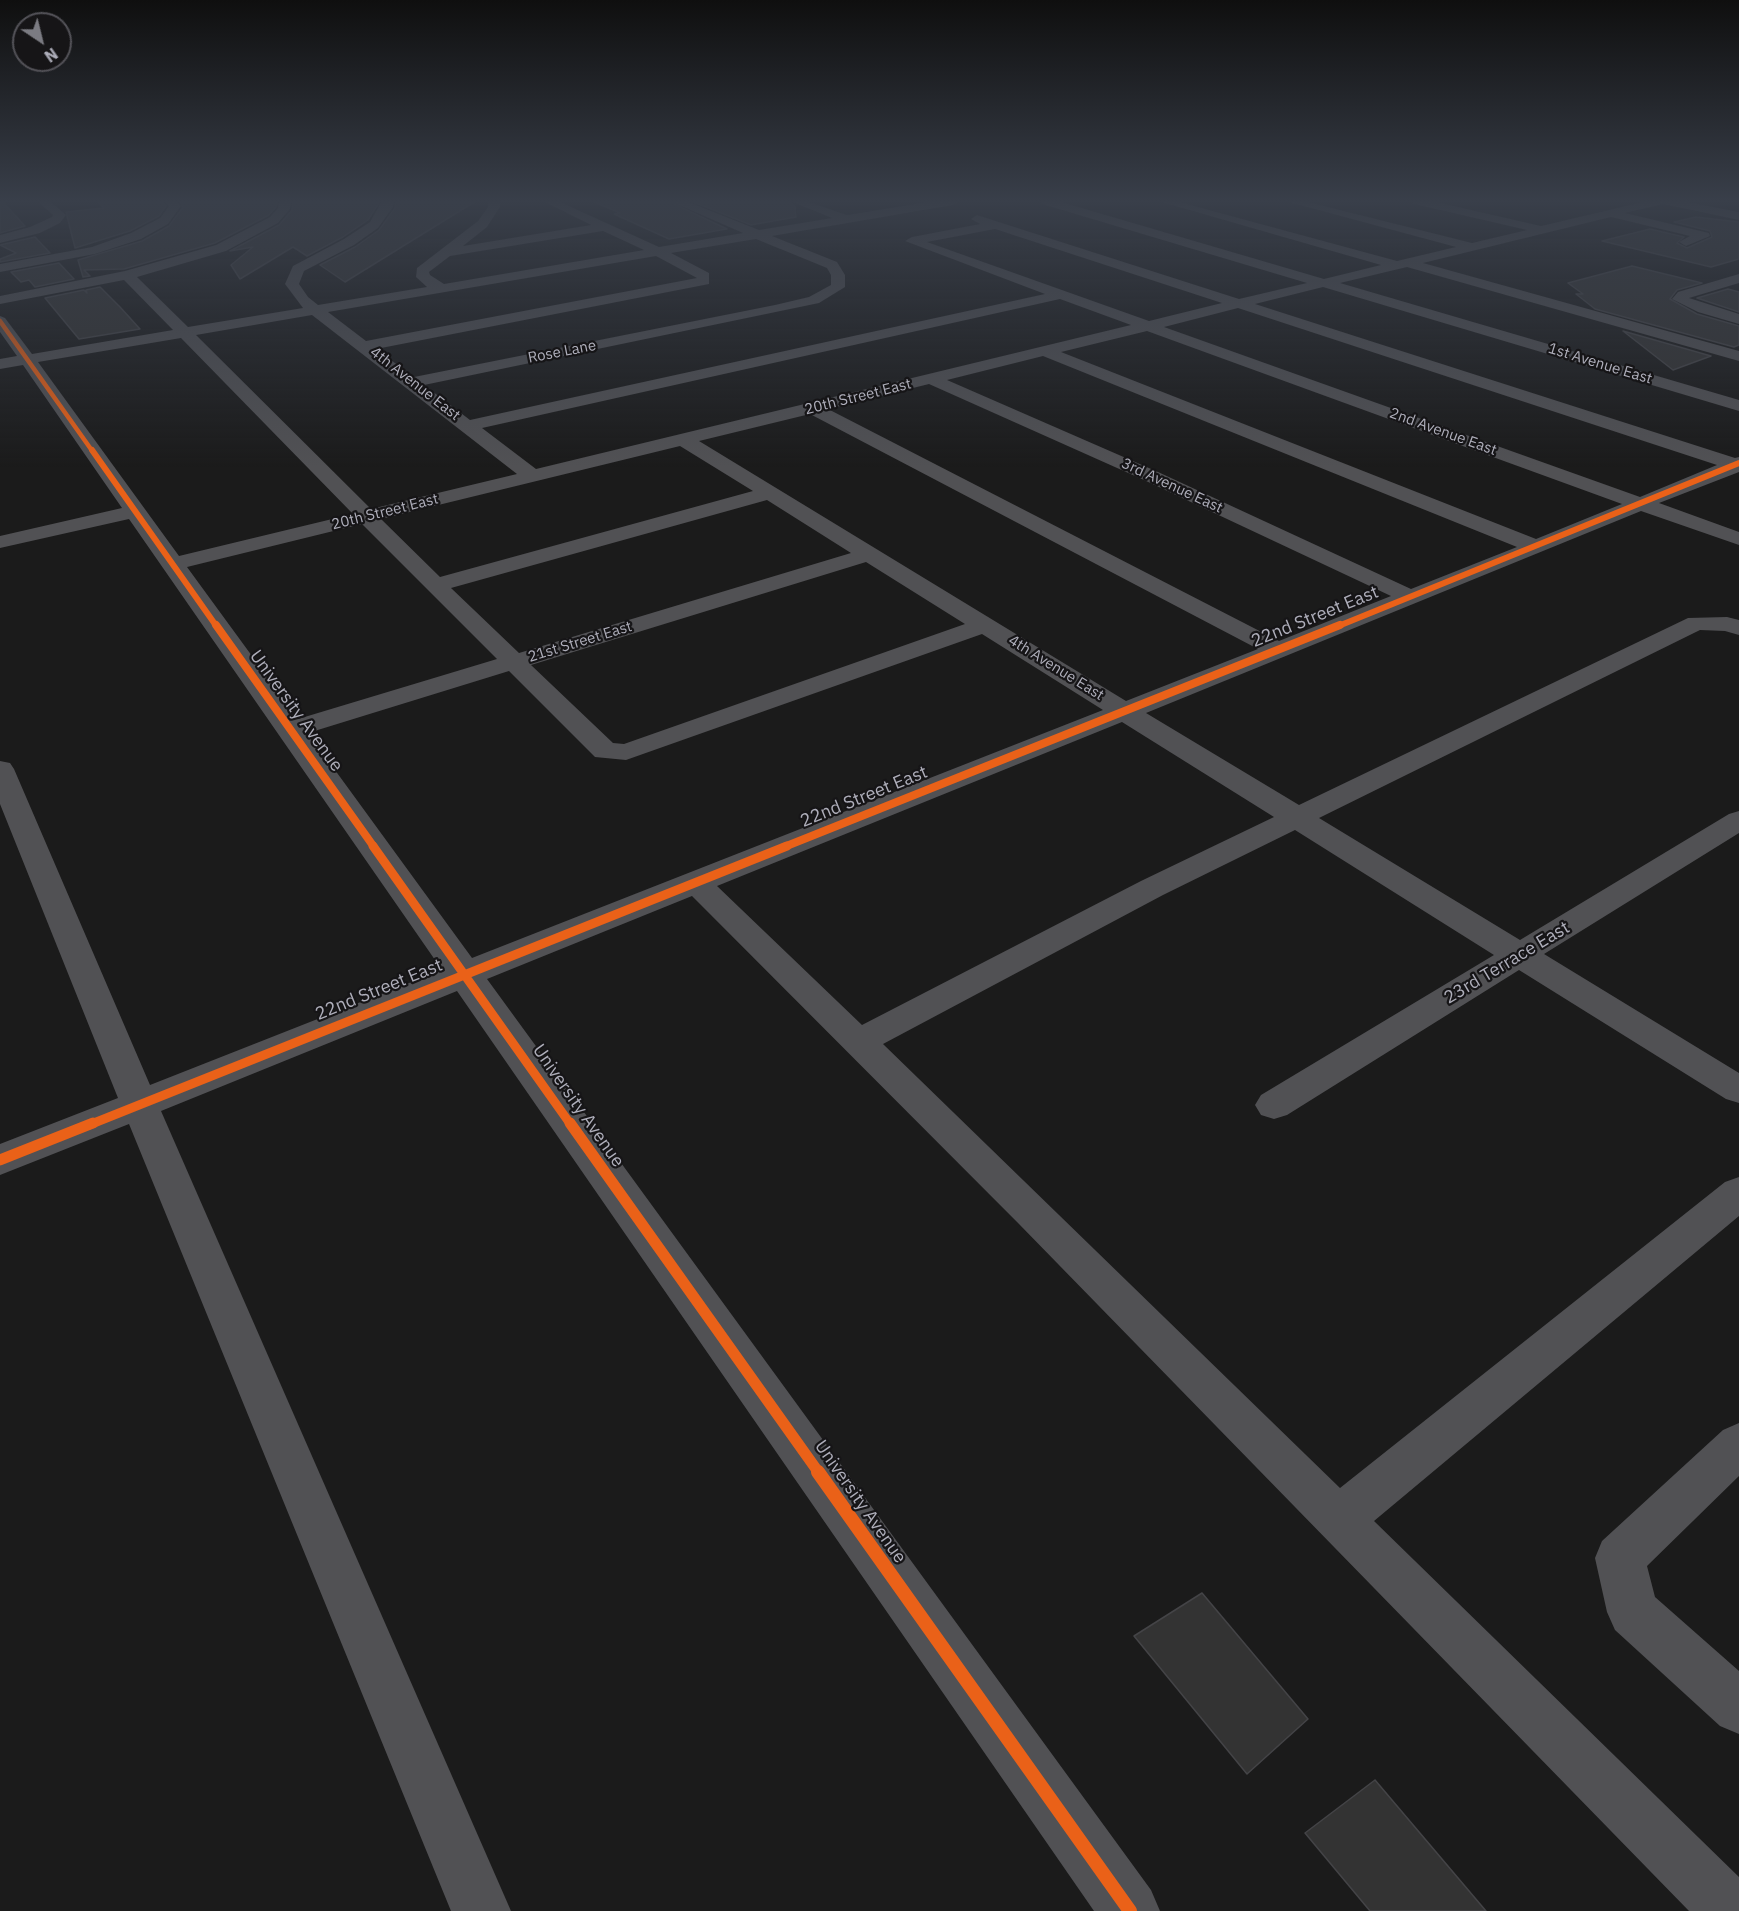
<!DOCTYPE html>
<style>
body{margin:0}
#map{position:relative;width:1739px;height:1911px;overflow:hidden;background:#1b1b1b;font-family:"IBM Plex Sans",sans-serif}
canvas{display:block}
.north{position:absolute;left:12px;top:12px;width:60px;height:60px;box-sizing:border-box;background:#161517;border:2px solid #535258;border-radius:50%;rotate:145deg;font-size:16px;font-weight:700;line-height:24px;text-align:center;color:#aeaeba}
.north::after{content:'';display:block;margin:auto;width:21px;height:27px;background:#7b7b82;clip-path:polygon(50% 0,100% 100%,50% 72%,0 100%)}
</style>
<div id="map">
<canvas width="1739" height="1911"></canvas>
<div class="north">N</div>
</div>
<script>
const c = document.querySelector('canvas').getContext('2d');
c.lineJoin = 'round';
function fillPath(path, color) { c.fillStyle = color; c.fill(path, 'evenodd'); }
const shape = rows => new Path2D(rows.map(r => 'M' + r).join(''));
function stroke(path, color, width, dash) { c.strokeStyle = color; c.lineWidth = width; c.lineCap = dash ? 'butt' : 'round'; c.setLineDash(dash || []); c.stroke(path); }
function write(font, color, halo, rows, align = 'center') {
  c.font = font + ' "IBM Plex Sans",sans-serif'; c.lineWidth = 4.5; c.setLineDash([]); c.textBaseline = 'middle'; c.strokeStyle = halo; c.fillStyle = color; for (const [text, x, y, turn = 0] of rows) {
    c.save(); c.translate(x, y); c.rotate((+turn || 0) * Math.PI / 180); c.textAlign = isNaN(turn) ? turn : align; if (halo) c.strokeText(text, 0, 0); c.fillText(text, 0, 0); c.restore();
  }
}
const building = shape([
 [0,201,2,201,25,226,0,233,0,201],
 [97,201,162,201,166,206,159,216,130,231,75,248,66,212,104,208,97,201],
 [179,201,277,201,276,207,269,215,215,243,124,269,84,270,90,276,83,277,78,260,142,241,169,226,183,207,179,201],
 [293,201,380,201,368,220,343,237,307,256,293,247,240,279,231,265,253,247,230,251,279,225,292,210,293,201],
 [396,201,476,201,345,282,320,265,355,247,379,230,395,208,396,201],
 [592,201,668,201,727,229,669,239,614,214,620,213,592,201],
 [691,201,788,201,795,206,796,217,751,225,691,201],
 [1696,217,1739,222,1739,259,1711,267,1602,241,1650,229,1684,237,1677,243,1687,248,1712,237,1710,231,1674,222,1696,217],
 [35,237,50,253,0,262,0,259,16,253,0,245,35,237],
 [59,263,74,279,35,287,29,280,21,282,11,272,59,263],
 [1632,266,1702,283,1677,290,1670,299,1697,314,1739,326,1739,345,1734,347,1595,309,1576,294,1583,294,1568,283,1632,266],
 [100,287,120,307,140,329,79,339,45,298,84,290,87,293,86,290,100,287],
 [1728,289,1739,292,1739,312,1697,298,1728,289],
 [1623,331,1711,356,1673,370,1623,331],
 [1202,1593,1308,1719,1247,1774,1134,1636,1202,1593],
 [1375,1780,1486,1911,1370,1911,1305,1833,1375,1780]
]);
fillPath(building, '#333');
stroke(building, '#444447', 1.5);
fillPath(shape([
 [37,201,50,201,66,215,60,223,40,233,0,243,0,235,30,227,52,217,53,215,37,201],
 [164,201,176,201,181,206,168,224,141,239,95,254,0,272,0,264,92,247,131,233,160,218,169,206,164,201],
 [279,201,291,201,290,209,278,223,226,251,137,277,188,327,303,308,285,284,293,266,344,239,370,222,382,201,394,201,393,207,378,228,354,245,304,271,299,284,308,297,318,305,427,287,416,277,417,268,478,221,488,207,488,201,500,201,500,207,487,227,463,246,591,225,543,201,558,201,659,247,743,233,670,201,686,201,759,230,832,218,790,201,806,201,847,215,934,201,959,201,953,205,772,236,837,262,845,275,845,287,819,303,424,385,470,420,1045,294,905,241,912,237,980,224,971,219,977,215,1239,299,1307,283,1042,204,1040,201,1058,201,1324,279,1381,265,1158,201,1176,201,1397,261,1456,247,1285,201,1304,201,1472,243,1527,230,1414,204,1412,201,1432,201,1541,226,1647,201,1682,201,1739,212,1739,220,1663,204,1625,213,1709,233,1710,236,1686,246,1679,242,1690,236,1611,217,1423,263,1739,351,1739,361,1407,267,1340,283,1739,400,1739,411,1323,287,1255,304,1735,458,1739,457,1739,472,1659,503,1739,532,1739,545,1641,511,1146,713,1299,805,1688,618,1727,617,1739,620,1739,635,1725,631,1700,630,1319,818,1520,940,1729,814,1739,811,1739,833,1544,954,1739,1073,1739,1103,1726,1099,1519,970,1287,1115,1274,1119,1261,1115,1255,1105,1261,1095,1494,955,1295,830,1163,895,883,1044,1340,1488,1725,1182,1739,1177,1739,1216,1374,1521,1739,1877,1739,1911,1689,1911,1019,1224,692,896,487,979,1151,1890,1160,1911,1094,1911,457,991,161,1111,511,1911,451,1911,129,1124,0,1175,0,1144,118,1098,0,804,0,761,10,763,14,769,150,1085,442,970,129,519,0,548,0,536,122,508,23,365,0,369,0,359,17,356,0,332,0,316,5,318,32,354,173,330,124,280,0,304,0,296,125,271,216,245,270,217,278,208,279,201],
 [995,229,1222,303,1149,321,927,242,995,229],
 [603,231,644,250,444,284,430,275,429,272,450,256,603,231],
 [756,239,827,268,831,275,831,285,809,297,775,305,414,377,376,349,709,284,709,273,671,253,756,239],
 [656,256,697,278,366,341,328,312,656,256],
 [1060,299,1131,325,536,469,482,428,1060,299],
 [1238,308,1717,465,1640,497,1164,327,1238,308],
 [312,315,517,474,371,509,196,335,312,315],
 [1147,331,1622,504,1536,539,1061,352,1147,331],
 [181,338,353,514,179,556,38,362,181,338],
 [1043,356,1517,547,1411,589,1158,472,947,380,1043,356],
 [929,384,1144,480,1391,596,1279,641,828,409,929,384],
 [810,414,1258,649,1126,701,699,441,810,414],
 [680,446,753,491,440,577,381,519,680,446],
 [767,500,851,553,519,653,451,588,767,500],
 [362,524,497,659,298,719,187,567,362,524],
 [866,562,965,624,624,744,613,743,531,665,866,562],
 [982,634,1103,710,472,958,308,733,509,671,595,757,626,760,982,634],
 [1122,722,1274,817,1141,881,862,1025,717,886,1122,722],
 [1739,274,1739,283,1689,298,1739,314,1739,324,1698,312,1672,299,1678,292,1739,274],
 [1739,1423,1739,1476,1647,1566,1655,1597,1739,1671,1739,1734,1720,1726,1615,1630,1607,1612,1595,1558,1602,1541,1723,1430,1739,1423]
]), '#515154');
stroke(shape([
 [0,321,93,452]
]), '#ea6118', 4.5);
stroke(shape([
 [92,450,217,627],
 [1336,627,1739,463]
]), '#ea6118', 6);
stroke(shape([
 [216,625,374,847],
 [784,847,1340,625]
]), '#ea6118', 8);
stroke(shape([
 [373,846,571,1125],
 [89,1125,787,846]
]), '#ea6118', 9);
stroke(shape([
 [570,1123,819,1473],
 [0,1160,93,1123]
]), '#ea6118', 11);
stroke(shape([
 [818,1472,1130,1911]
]), '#ea6118', 14);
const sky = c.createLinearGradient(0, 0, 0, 468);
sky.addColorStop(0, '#0f0f0f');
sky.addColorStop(0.43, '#393f4a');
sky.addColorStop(1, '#393f4a00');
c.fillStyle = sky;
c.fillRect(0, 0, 1739, 468);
write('15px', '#aeaeba', '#161517', [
 ["Rose Lane",562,352,-11],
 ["1st Avenue East",1600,364,17],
 ["4th Avenue East",415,384,38],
 ["20th Street East",858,397,-14],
 ["2nd Avenue East",1443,432,20],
 ["3rd Avenue East",1172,486,25],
 ["20th Street East",385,512,-14],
 ["21st Street East",580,642,-17],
 ["4th Avenue East",1056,668,32]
]);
write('18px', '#aeaeba', '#161517', [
 ["22nd Street East",1315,617,-22],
 ["University Avenue",296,711,54],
 ["22nd Street East",864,797,-22],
 ["23rd Terrace East",1507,963,-31],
 ["22nd Street East",379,990,-22],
 ["University Avenue",578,1106,55],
 ["University Avenue",860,1502,55]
]);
</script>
